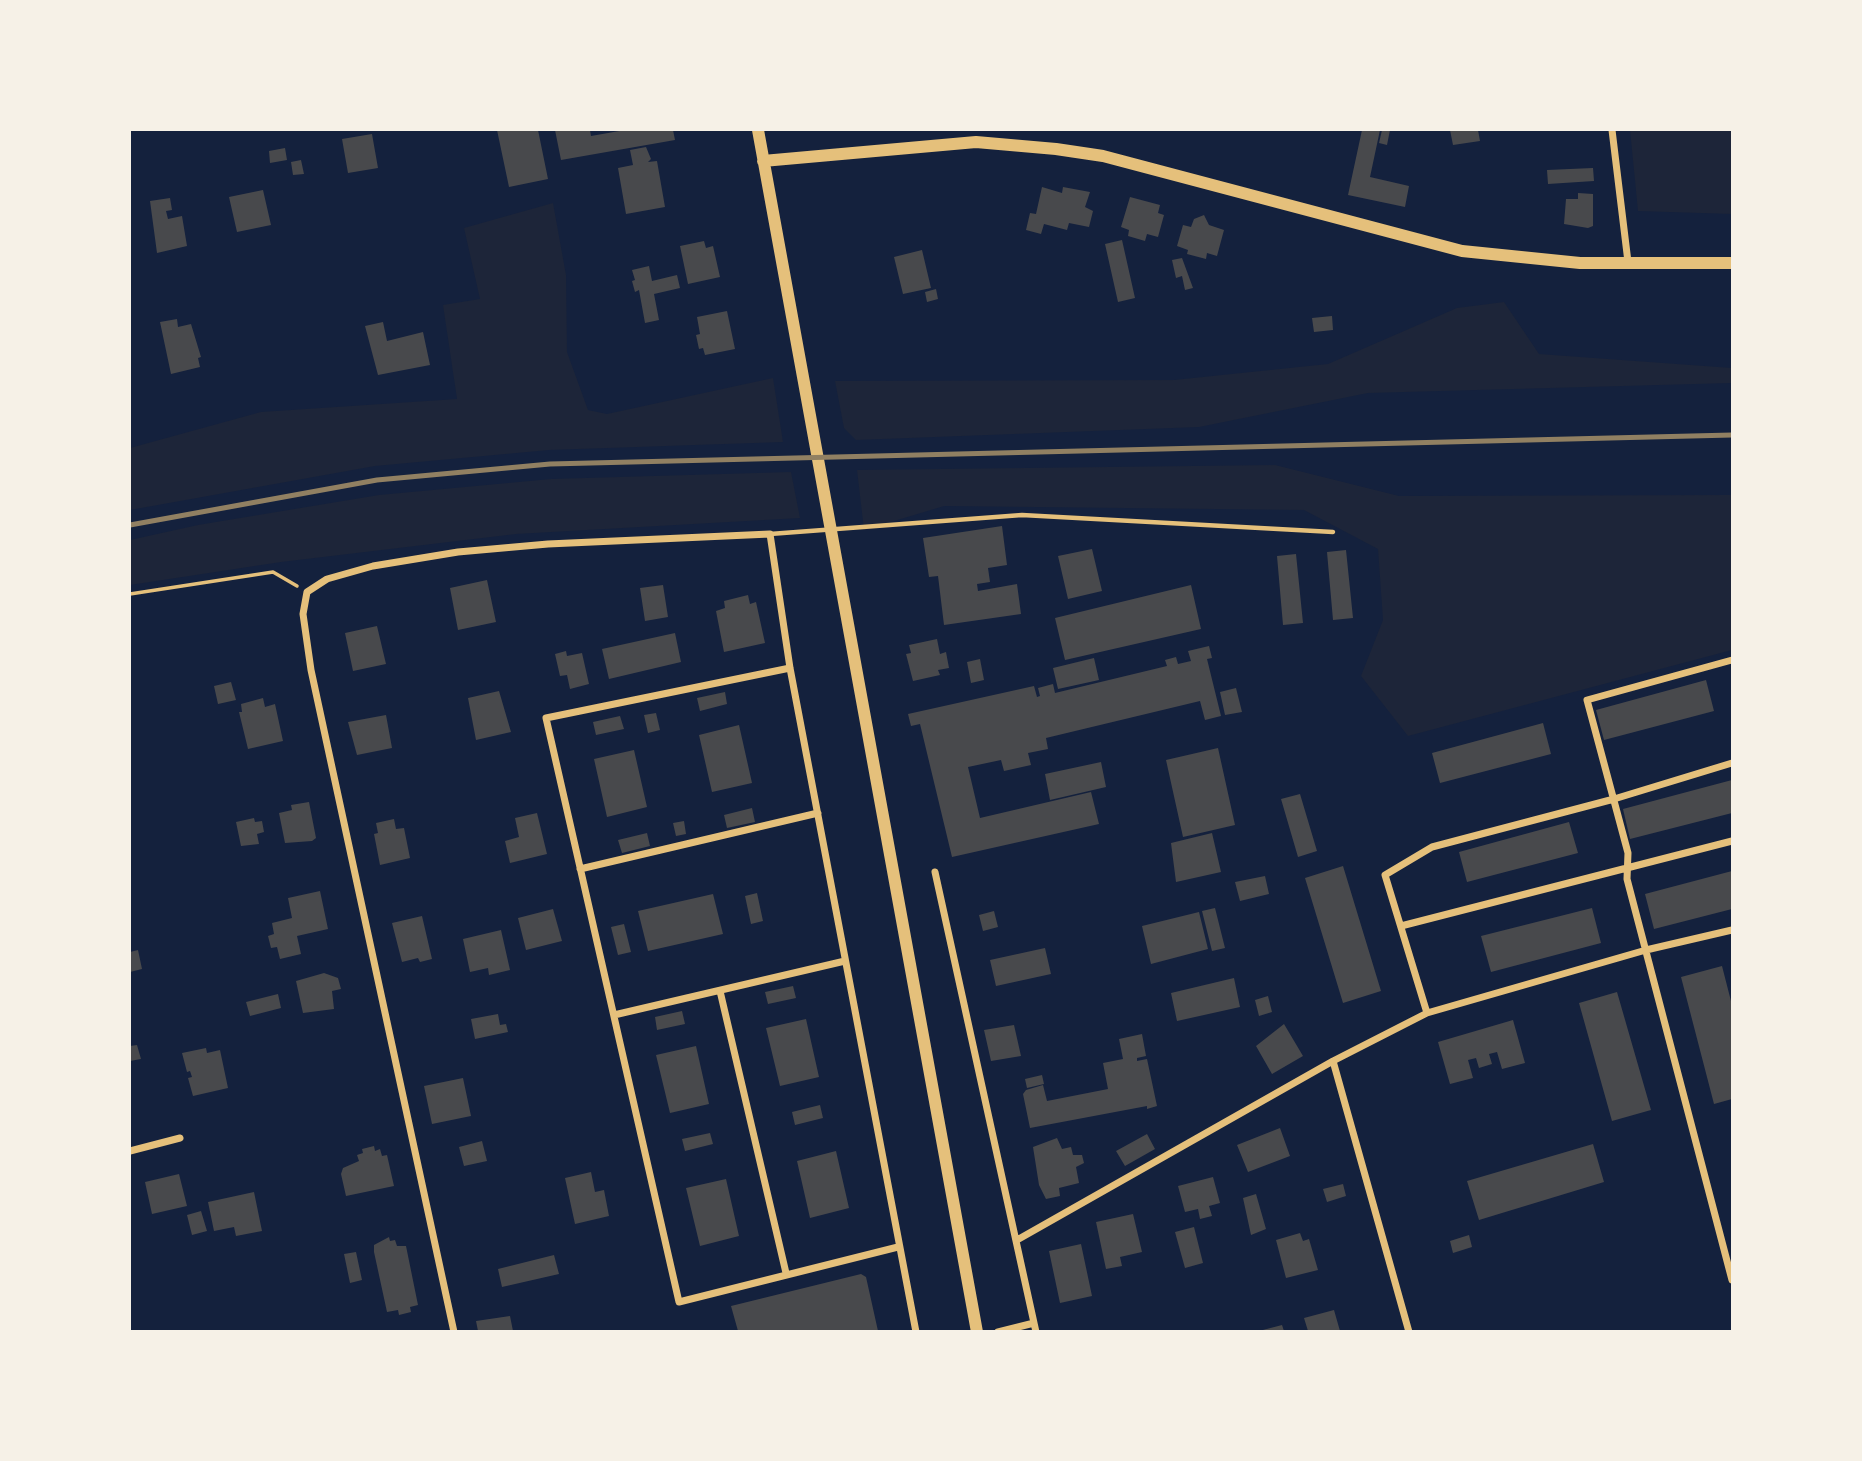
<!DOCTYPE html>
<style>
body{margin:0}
#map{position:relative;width:1862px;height:1461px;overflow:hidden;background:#14213d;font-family:"Asap Condensed",sans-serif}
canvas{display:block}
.frame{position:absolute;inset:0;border:131px solid #f6f1e7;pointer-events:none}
</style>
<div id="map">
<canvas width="1862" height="1461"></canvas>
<div class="frame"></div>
</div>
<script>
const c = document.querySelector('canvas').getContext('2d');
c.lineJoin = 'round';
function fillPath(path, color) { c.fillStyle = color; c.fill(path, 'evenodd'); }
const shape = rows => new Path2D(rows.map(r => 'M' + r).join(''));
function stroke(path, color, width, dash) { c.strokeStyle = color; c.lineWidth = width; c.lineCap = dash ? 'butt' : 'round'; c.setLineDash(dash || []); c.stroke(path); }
fillPath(shape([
 [1630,130,1732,130,1732,214,1638,211],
 [553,203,566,275,567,352,588,410,607,414,773,378,783,442,549,450,375,466,130,510,130,448,261,412,457,399,443,305,480,299,464,228],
 [1504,302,1539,354,1732,368,1732,383,1368,393,1199,427,856,440,844,428,835,381,1174,380,1328,364,1457,308],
 [1275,465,1399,496,1732,495,1732,650,1408,736,1361,676,1383,620,1378,549,1304,510,944,506,864,530,857,470],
 [791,472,800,518,516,534,281,562,130,585,130,540,198,525,379,495,551,479]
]), '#1d2539');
fillPath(shape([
 [497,130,538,130,548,179,509,187],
 [555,130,590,130,591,136,625,130,673,130,675,140,561,160],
 [1362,130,1380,130,1370,177,1409,186,1405,207,1348,195],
 [1382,130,1390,130,1387,145,1379,143],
 [1450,130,1478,130,1480,141,1453,145],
 [372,134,378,168,348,173,342,139],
 [646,147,651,159,648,162,657,161,665,207,626,214,618,168,633,165,630,150],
 [285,148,287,160,270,163,269,151],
 [301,160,304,174,293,175,291,162],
 [1593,168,1594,181,1548,184,1547,170],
 [1042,187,1062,193,1063,187,1090,192,1085,207,1093,211,1089,227,1069,223,1067,230,1044,224,1041,234,1026,230,1030,213,1036,214],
 [263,190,271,225,237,232,229,197],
 [1578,193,1593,194,1593,226,1588,228,1564,224,1566,199,1578,199],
 [1130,197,1160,205,1158,213,1164,215,1158,237,1147,234,1145,241,1128,236,1129,230,1121,227],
 [170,198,172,210,166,211,168,219,182,216,187,246,157,253,150,201],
 [1204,215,1209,225,1224,230,1217,256,1207,253,1206,259,1187,254,1188,250,1177,246,1183,225,1191,227,1194,219],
 [1122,240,1135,298,1118,302,1105,244],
 [704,241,706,248,713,246,720,277,688,284,680,246],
 [922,250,931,288,903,294,894,257],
 [1182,258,1193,288,1185,290,1182,276,1176,278,1172,260],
 [649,266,652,281,677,275,680,288,654,294,659,320,645,323,639,290,635,292,632,281,635,280,632,270],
 [936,289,938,299,927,302,925,292],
 [727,311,735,349,705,355,703,348,699,349,696,335,700,334,697,317],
 [1332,316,1333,330,1314,332,1312,318],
 [177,319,178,327,191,324,201,357,198,358,200,367,171,374,160,322],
 [383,322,387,341,423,332,430,365,378,375,365,326],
 [1002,526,1007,565,988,568,990,582,977,584,978,591,1017,584,1021,614,944,625,938,576,929,577,923,538],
 [1092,549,1102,591,1068,599,1058,556],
 [1346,550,1353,618,1333,620,1327,552],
 [1296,554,1303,623,1283,625,1277,556],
 [487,580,496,622,458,630,450,588],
 [663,585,668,617,645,621,640,588],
 [1191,585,1201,629,1065,660,1055,618],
 [748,595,750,604,756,602,765,643,724,652,716,611,725,608,724,601],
 [377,626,386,664,353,671,345,633],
 [675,633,681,662,609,679,602,649],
 [937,639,940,654,946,652,949,668,938,670,940,675,913,681,906,654,911,653,909,645],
 [1209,646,1212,658,1207,659,1221,716,1205,720,1200,701,1046,738,1048,749,1028,753,1031,765,1004,771,1001,760,968,767,980,818,1091,792,1099,824,952,857,920,724,911,726,908,714,1034,686,1037,697,1040,696,1038,688,1053,684,1055,693,1167,666,1165,660,1176,657,1178,664,1191,661,1188,651],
 [566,651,567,656,582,653,589,684,570,689,567,675,560,676,555,654],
 [1094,658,1099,680,1058,689,1053,668],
 [980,659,984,680,971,683,967,662],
 [1706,680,1714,711,1604,740,1596,710],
 [231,682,236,700,218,704,214,686],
 [1236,688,1242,712,1225,715,1220,692],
 [499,691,511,732,476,740,468,698],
 [725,692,727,704,700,711,697,698],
 [263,698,265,707,275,704,283,741,248,749,239,712,242,712,241,704],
 [656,713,660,730,648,733,644,715],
 [386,715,392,748,357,755,348,722],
 [620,716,624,729,596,735,593,722],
 [1543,723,1551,754,1440,783,1432,753],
 [739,725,752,783,712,792,699,735],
 [1218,748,1235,825,1183,837,1166,760],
 [634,750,647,807,607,817,594,759],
 [1101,762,1106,787,1050,800,1045,774],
 [1732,780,1732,813,1630,839,1623,809],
 [1300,794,1317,851,1298,857,1281,799],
 [309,802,316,838,312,841,285,843,279,813,292,810,291,805],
 [752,808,755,822,727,828,724,815],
 [537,813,547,854,510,863,505,841,519,837,515,818],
 [254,818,255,822,262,821,264,832,257,834,259,844,241,846,236,822],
 [394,819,396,829,404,828,410,858,380,865,374,834,378,833,376,823],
 [684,821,686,834,676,836,673,823],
 [1569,822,1578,853,1467,882,1459,852],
 [647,833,650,846,622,853,618,840],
 [1212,833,1221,872,1176,882,1171,843],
 [1343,866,1381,991,1343,1003,1305,878],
 [1732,871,1732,909,1654,929,1645,894],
 [1265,876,1269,894,1240,901,1235,882],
 [320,891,328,929,297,936,301,954,280,959,277,947,271,948,268,936,274,934,272,923,292,918,288,898],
 [757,893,763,921,751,924,745,896],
 [713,894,723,934,648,951,638,911],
 [1215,908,1225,948,1212,951,1202,911],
 [1592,908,1601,943,1491,972,1481,936],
 [553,909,562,941,526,950,518,918],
 [994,911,998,927,983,931,979,915],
 [1199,912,1208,949,1151,964,1142,926],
 [422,916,432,959,420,962,418,958,402,962,392,923],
 [624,924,631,952,618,955,611,927],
 [501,930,510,970,489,975,488,968,470,972,463,939],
 [1045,948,1051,974,996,986,990,960],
 [138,950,142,969,130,972,130,952],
 [1722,966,1732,1005,1732,1099,1714,1104,1681,977],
 [324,973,338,978,341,989,332,991,334,1009,303,1013,296,981],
 [1234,978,1240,1007,1177,1021,1171,993],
 [793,986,796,998,768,1004,765,992],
 [1617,992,1651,1110,1612,1121,1579,1003],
 [278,994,281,1008,250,1016,246,1002],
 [1268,996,1272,1012,1259,1016,1255,1000],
 [682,1011,685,1024,657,1030,655,1017],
 [498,1014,500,1025,506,1024,508,1032,475,1039,471,1019],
 [806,1019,819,1077,780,1086,766,1028],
 [1513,1020,1525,1063,1502,1069,1497,1052,1489,1054,1492,1064,1479,1068,1476,1058,1468,1060,1473,1078,1450,1084,1438,1042],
 [1284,1024,1303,1056,1272,1074,1256,1046],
 [1014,1025,1021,1056,991,1061,984,1030],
 [1142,1034,1146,1056,1137,1058,1137,1061,1147,1059,1157,1106,1147,1109,1147,1106,1030,1128,1023,1094,1026,1090,1043,1085,1047,1101,1108,1089,1103,1063,1123,1059,1119,1039],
 [137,1045,141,1059,130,1061,130,1046],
 [696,1046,709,1104,670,1113,656,1055],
 [206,1048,207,1053,220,1050,228,1088,193,1096,188,1078,192,1077,190,1071,187,1072,182,1053],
 [1042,1075,1044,1084,1027,1088,1025,1079],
 [463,1078,471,1116,432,1124,424,1086],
 [820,1105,823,1118,795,1125,792,1112],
 [1280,1128,1290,1156,1248,1172,1237,1145],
 [710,1133,713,1144,685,1151,682,1139],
 [1147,1134,1155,1149,1125,1166,1116,1151],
 [1057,1138,1062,1149,1071,1147,1073,1155,1082,1155,1084,1163,1076,1167,1079,1183,1059,1188,1060,1196,1046,1199,1039,1185,1033,1147],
 [482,1141,487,1161,464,1166,459,1147],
 [1593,1144,1604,1182,1479,1220,1467,1181],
 [374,1146,375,1151,380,1149,382,1156,387,1155,394,1186,346,1196,341,1174,343,1168,359,1161,357,1155,363,1153,362,1149],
 [836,1151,849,1208,810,1218,797,1161],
 [591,1172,595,1192,604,1190,609,1216,575,1224,565,1178],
 [179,1174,187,1206,152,1214,145,1182],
 [1213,1177,1220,1203,1209,1206,1212,1216,1200,1219,1198,1209,1185,1212,1178,1186],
 [726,1179,739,1236,700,1246,686,1188],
 [1343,1184,1346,1196,1327,1202,1323,1189],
 [254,1192,262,1231,236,1236,234,1227,214,1231,208,1202],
 [1256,1194,1266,1229,1251,1235,1243,1198],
 [201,1211,207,1231,192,1235,187,1215],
 [1133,1214,1142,1252,1120,1257,1122,1266,1106,1269,1096,1222],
 [1194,1227,1203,1263,1185,1268,1175,1232],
 [1300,1233,1303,1241,1309,1239,1318,1270,1286,1278,1276,1240],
 [1469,1235,1472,1247,1453,1253,1450,1241],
 [389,1237,390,1241,395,1240,397,1246,406,1246,418,1305,410,1307,411,1312,399,1315,398,1310,387,1312,374,1252,374,1245],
 [1081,1244,1092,1296,1060,1303,1049,1251],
 [356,1252,362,1280,350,1283,344,1254],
 [554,1255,559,1274,502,1287,498,1269],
 [861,1274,866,1277,878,1331,738,1331,731,1306],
 [1334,1310,1340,1331,1308,1331,1304,1318],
 [510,1316,513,1331,478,1331,476,1321],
 [1282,1325,1284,1331,1259,1331]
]), '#48494c');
stroke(shape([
 [130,594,273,572,297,586]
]), '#e5c07b', 3.5);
stroke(shape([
 [770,534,1022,515,1333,532]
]), '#e5c07b', 4.5);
stroke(shape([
 [1612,130,1628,262],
 [1732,660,1587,700,1628,853,1627,879,1732,1280],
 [790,668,546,718,679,1302,898,1247],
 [580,869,818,813],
 [935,872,1036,1332],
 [1401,926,1732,841],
 [720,991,786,1273],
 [1427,1013,1385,875,1432,847,1614,799,1732,763],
 [614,1015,845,961],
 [1333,1061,1409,1332],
 [130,1151,180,1138],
 [1017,1240,1333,1061,1427,1013,1646,950,1732,930],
 [454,1332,311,670,303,614,307,592,327,579,373,566,458,552,548,544,770,534,790,668,916,1332],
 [998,1332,1034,1323]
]), '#e5c07b', 7);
stroke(shape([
 [758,130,977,1332],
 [763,161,976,142,1056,149,1103,156,1462,251,1580,263,1732,263]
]), '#e5c07b', 12);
stroke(shape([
 [130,525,377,480,550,464,1732,435]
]), '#918062', 5);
</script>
